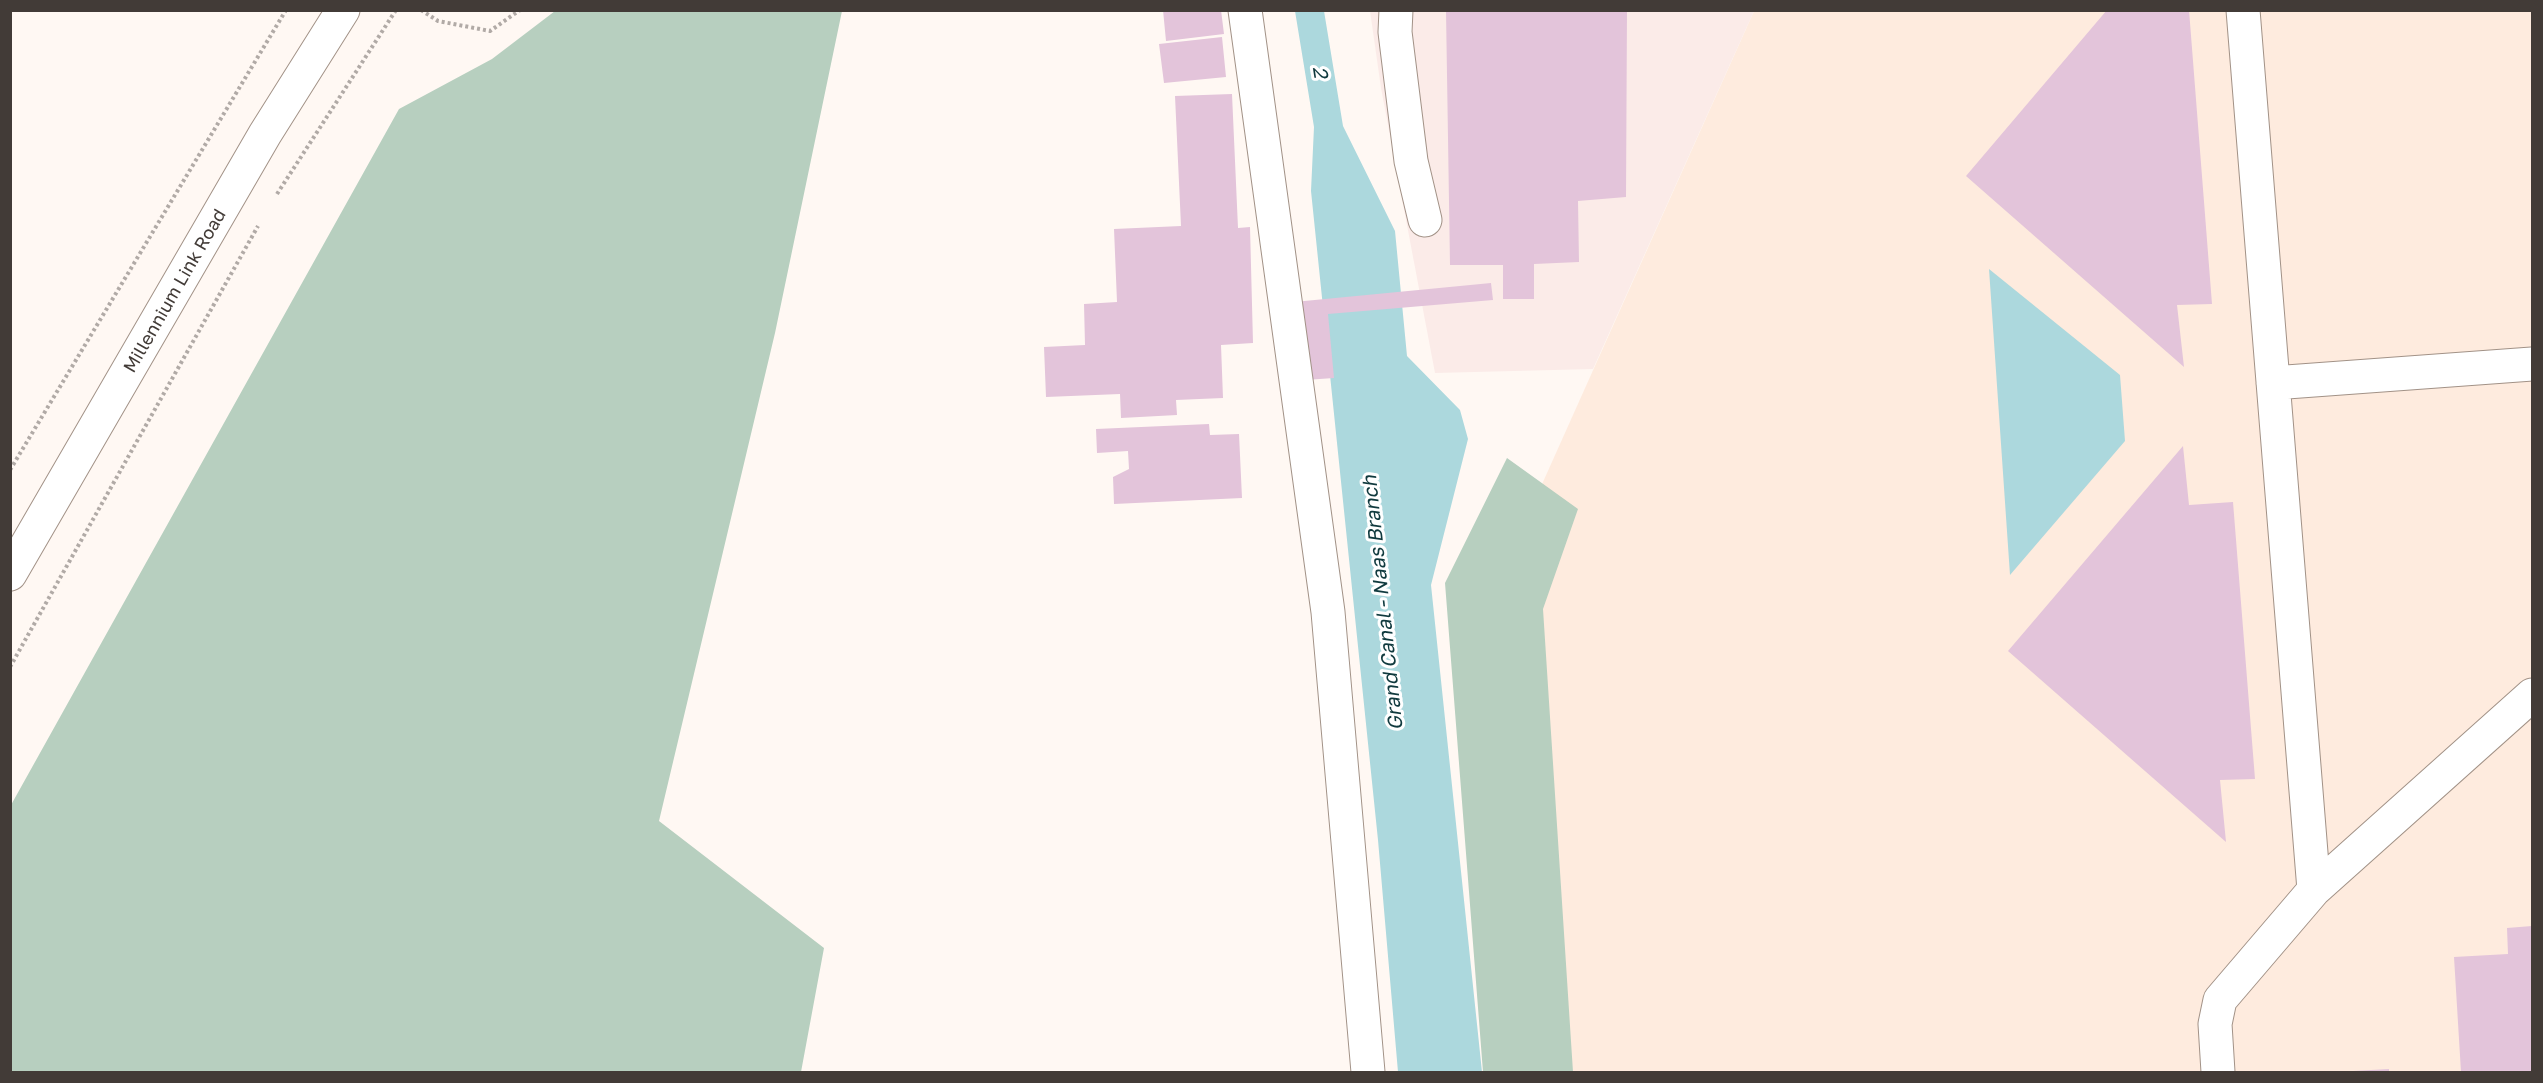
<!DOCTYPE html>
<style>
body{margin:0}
#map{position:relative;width:2543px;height:1083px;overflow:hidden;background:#fff8f3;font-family:"Golos Text",sans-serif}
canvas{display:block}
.frame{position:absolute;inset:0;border:12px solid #423b37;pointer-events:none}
</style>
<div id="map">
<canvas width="2543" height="1083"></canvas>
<div class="frame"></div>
</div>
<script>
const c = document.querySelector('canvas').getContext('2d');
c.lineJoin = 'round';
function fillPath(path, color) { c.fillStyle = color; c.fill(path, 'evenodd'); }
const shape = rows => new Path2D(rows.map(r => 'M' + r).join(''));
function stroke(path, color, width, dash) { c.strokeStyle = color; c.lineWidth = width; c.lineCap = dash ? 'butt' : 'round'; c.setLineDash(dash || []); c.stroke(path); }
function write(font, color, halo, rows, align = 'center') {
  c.font = font + ' "Golos Text",sans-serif'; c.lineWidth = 6; c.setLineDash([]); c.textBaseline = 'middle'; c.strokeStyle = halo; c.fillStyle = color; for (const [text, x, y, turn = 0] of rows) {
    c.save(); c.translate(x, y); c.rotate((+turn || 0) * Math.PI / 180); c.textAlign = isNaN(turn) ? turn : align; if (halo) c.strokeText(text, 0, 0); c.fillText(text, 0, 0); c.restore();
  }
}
fillPath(shape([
 [1754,11,2532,11,2532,1072,1535,1072,1491,598]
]), '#feebde');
fillPath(shape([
 [1370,11,1754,11,1593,369,1435,373,1381,88]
]), '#fbebe8');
fillPath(shape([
 [555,11,842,11,775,333,659,821,824,948,801,1072,11,1072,11,805,399,109,492,59],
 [1507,458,1578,509,1543,609,1573,1072,1483,1072,1445,583]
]), '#b7cfbf');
fillPath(shape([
 [1295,11,1324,11,1343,126,1395,231,1407,356,1460,410,1468,439,1431,585,1482,1072,1398,1072,1378,840,1311,191,1314,127],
 [1989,269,2120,375,2125,441,2010,575]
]), '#acd8dd');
fillPath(shape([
 [1163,10,1221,10,1224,34,1166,41],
 [1627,10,1626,197,1578,201,1579,262,1534,264,1534,299,1503,299,1503,265,1450,265,1446,11],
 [2107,10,2189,10,2212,304,2177,305,2184,367,1966,176],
 [1222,37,1226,77,1164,83,1159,44],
 [1232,94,1238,228,1250,227,1253,343,1221,345,1223,398,1176,400,1177,415,1121,418,1120,394,1046,397,1044,347,1085,345,1084,304,1117,302,1114,229,1181,226,1175,96],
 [1491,283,1493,300,1328,314,1334,378,1305,380,1294,302],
 [1209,424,1210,435,1239,434,1242,498,1114,504,1113,477,1129,469,1128,451,1097,453,1096,429],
 [2183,446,2189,505,2233,502,2255,779,2220,780,2226,842,2008,651],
 [2532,926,2532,1072,2461,1072,2454,957,2508,954,2507,928],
 [2389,1069,2389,1072,2353,1072,2353,1071]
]), '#e3c4da');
const minor = shape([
 [1245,10,1328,612,1368,1072],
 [1396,10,1395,32,1411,161,1425,220],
 [2243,10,2314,890],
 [2273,383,2532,364],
 [2218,1072,2215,1024,2220,1000,2314,890,2532,695]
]);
const major = shape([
 [10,574,265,134,343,10]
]);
stroke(minor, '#a29287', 35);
stroke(major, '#a29287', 35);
stroke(shape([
 [421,10,438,21,490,31,520,10],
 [277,194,396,10],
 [10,470,286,10],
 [10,667,258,226]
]), '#b1aaa6', 4, [3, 3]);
stroke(minor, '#fff', 33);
stroke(major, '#fff', 33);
write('18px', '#423b37', '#fff', [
 ["Millennium Link Road",175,291,-60]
]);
write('italic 20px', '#103a3e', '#fff', [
 ["2",1320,72,81],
 ["Grand Canal - Naas Branch",1383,603,-96]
]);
</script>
